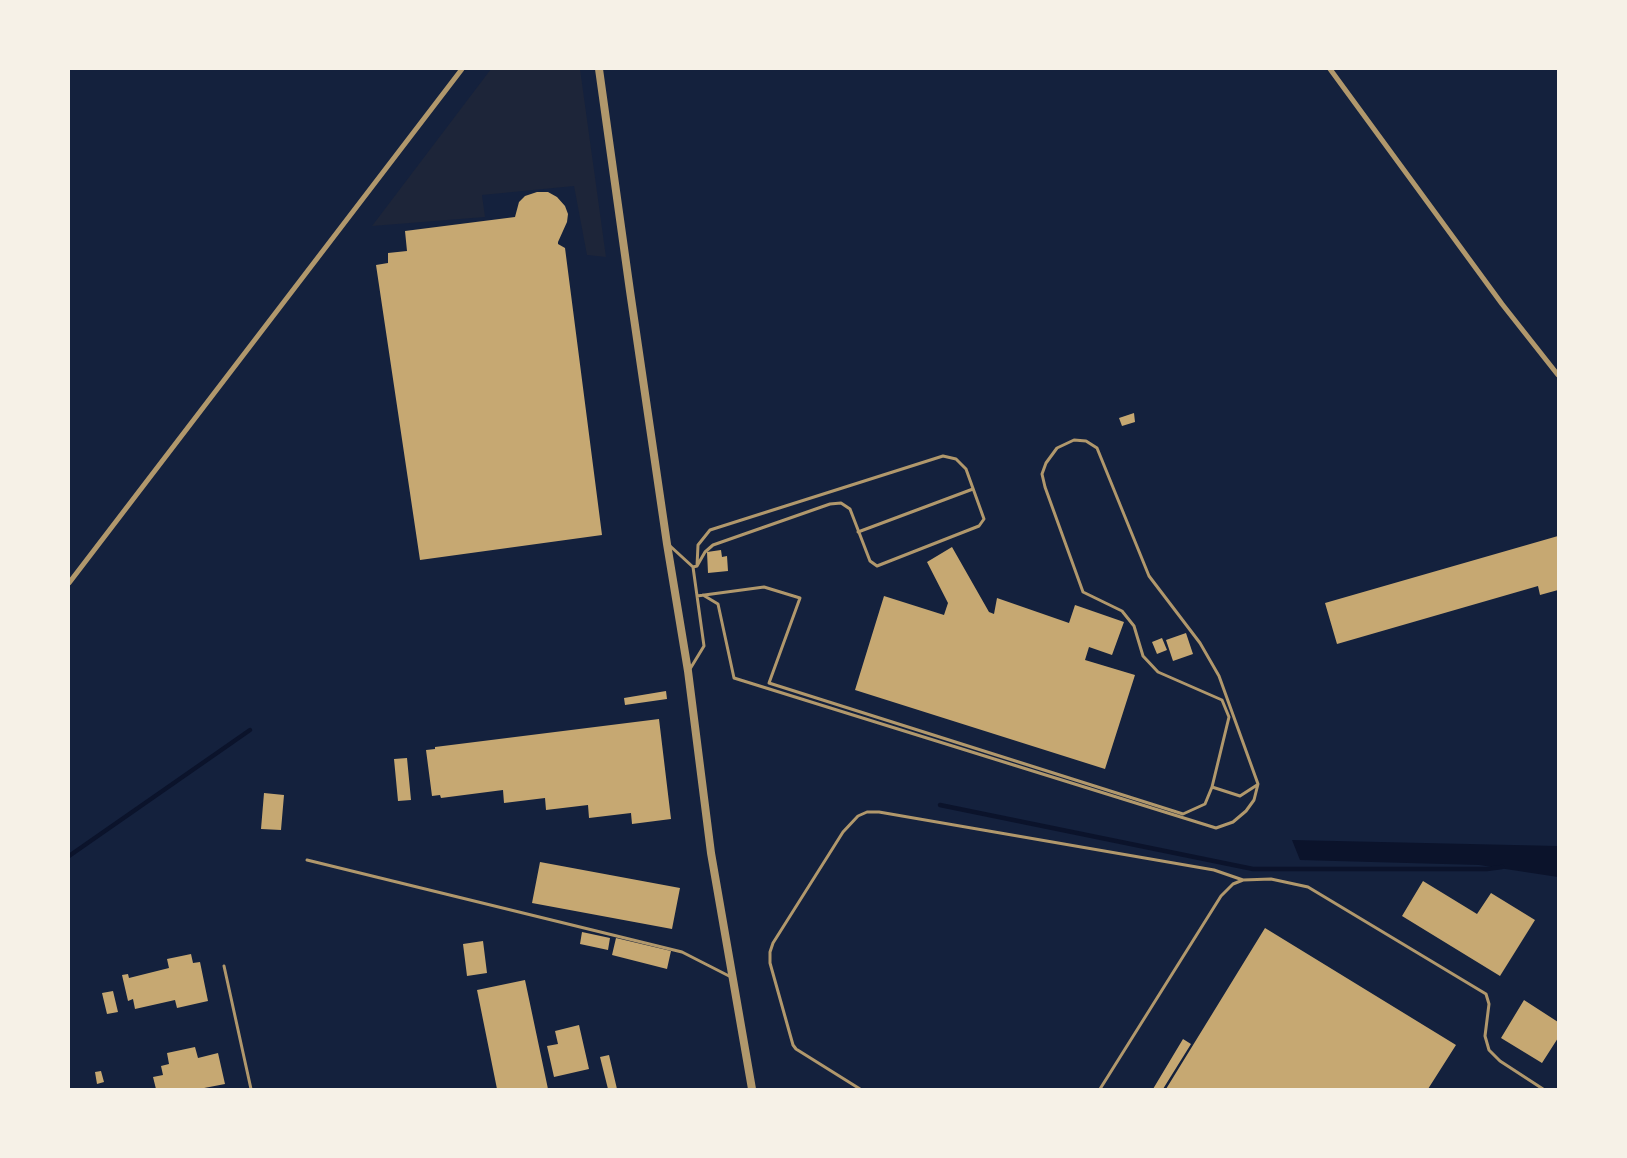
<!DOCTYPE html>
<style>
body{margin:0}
#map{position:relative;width:1627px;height:1158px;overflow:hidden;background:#14213d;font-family:"DejaVu Sans",sans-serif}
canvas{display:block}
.frame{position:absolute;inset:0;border:70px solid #f6f1e7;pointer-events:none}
</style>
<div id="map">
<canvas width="1627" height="1158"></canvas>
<div class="frame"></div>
</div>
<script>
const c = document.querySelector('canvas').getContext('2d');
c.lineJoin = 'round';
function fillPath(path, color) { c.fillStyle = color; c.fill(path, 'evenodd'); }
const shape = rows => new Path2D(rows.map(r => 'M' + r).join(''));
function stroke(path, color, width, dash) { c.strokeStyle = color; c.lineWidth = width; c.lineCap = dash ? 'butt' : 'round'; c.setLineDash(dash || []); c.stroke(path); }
fillPath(shape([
 [491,69,580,69,606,257,587,255,574,186,482,195,485,217,372,226]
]), '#1d2539');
fillPath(shape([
 [1292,840,1558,846,1558,877,1479,865,1300,860]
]), '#0b132b');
stroke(shape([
 [940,805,1253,869,1487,869,1502,867],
 [69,856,250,730]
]), '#0b132b', 4.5);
fillPath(shape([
 [537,192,548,192,557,197,565,206,568,214,567,222,558,242,558,244,565,248,602,535,420,560,376,265,388,263,388,253,407,251,405,231,515,217,519,202,525,196],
 [1134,413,1135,422,1122,426,1119,418],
 [1558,536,1558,590,1540,595,1538,586,1337,644,1325,603],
 [952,547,989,612,994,614,997,598,1069,623,1075,605,1124,622,1112,655,1089,647,1085,660,1135,675,1105,769,855,690,884,596,944,615,948,603,927,562],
 [721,550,722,557,727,556,728,571,708,573,707,552],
 [1186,633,1193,654,1173,661,1166,640],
 [1162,638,1167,650,1157,654,1152,642],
 [666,691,667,699,625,705,624,698],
 [659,719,671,819,632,824,631,813,589,818,588,805,546,810,545,798,504,803,503,790,441,798,440,795,432,796,426,750,435,749,435,747],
 [407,758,411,800,398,801,394,759],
 [264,793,284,795,281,830,261,829],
 [540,862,680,888,672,929,532,903],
 [1423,881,1477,914,1491,893,1535,920,1500,976,1402,916],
 [1265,928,1456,1045,1428,1089,1166,1089],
 [582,932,610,938,608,950,580,944],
 [616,938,671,951,667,969,612,955],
 [483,941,487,973,467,976,463,944],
 [191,954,193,963,200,962,208,1001,177,1008,175,1000,135,1009,133,999,128,1001,122,975,128,974,129,978,169,968,167,959],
 [525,980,548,1089,497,1089,477,990],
 [113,991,118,1012,107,1014,102,993],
 [1524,1000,1558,1022,1558,1038,1542,1063,1501,1038],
 [579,1025,589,1069,554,1077,547,1046,558,1044,555,1031],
 [1183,1039,1191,1044,1163,1089,1153,1089],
 [195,1047,198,1058,218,1053,225,1084,199,1089,156,1089,153,1077,163,1075,161,1066,169,1064,167,1053],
 [609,1055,617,1089,608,1089,600,1057],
 [101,1071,104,1082,97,1084,95,1072]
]), '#c6a872');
stroke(shape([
 [858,532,973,489],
 [669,545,693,567,704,646,690,669],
 [693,567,697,566,705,552,713,545,830,504,841,503,850,509,870,561,877,566,979,526,984,519,966,469,956,459,943,456,710,530,698,545,697,566],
 [697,596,764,587,800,598,769,683,1183,814,1205,804,1212,787,1229,717,1222,700,1158,672,1143,656,1134,626,1122,611,1083,592,1045,487,1042,474,1046,463,1057,448,1074,440,1086,441,1097,448,1149,576,1200,643,1219,676,1258,784,1254,800,1246,811,1233,822,1216,828,734,678,718,604,703,595],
 [1212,787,1240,796,1257,785],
 [307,860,682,952,731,977],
 [224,966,251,1089],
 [860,1089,796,1049,793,1045,770,963,770,952,773,943,843,832,858,816,867,812,879,812,1214,870,1243,880],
 [1100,1089,1221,896,1233,884,1243,880,1271,879,1308,887,1486,994,1489,1004,1485,1036,1489,1050,1500,1061,1543,1089]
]), '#b1986c', 3);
stroke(shape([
 [1330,69,1502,304,1558,375],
 [69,583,462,69]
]), '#b1986c', 5);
stroke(shape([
 [599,69,630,291,667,544,688,671,711,853,752,1089]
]), '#b1986c', 8);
</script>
